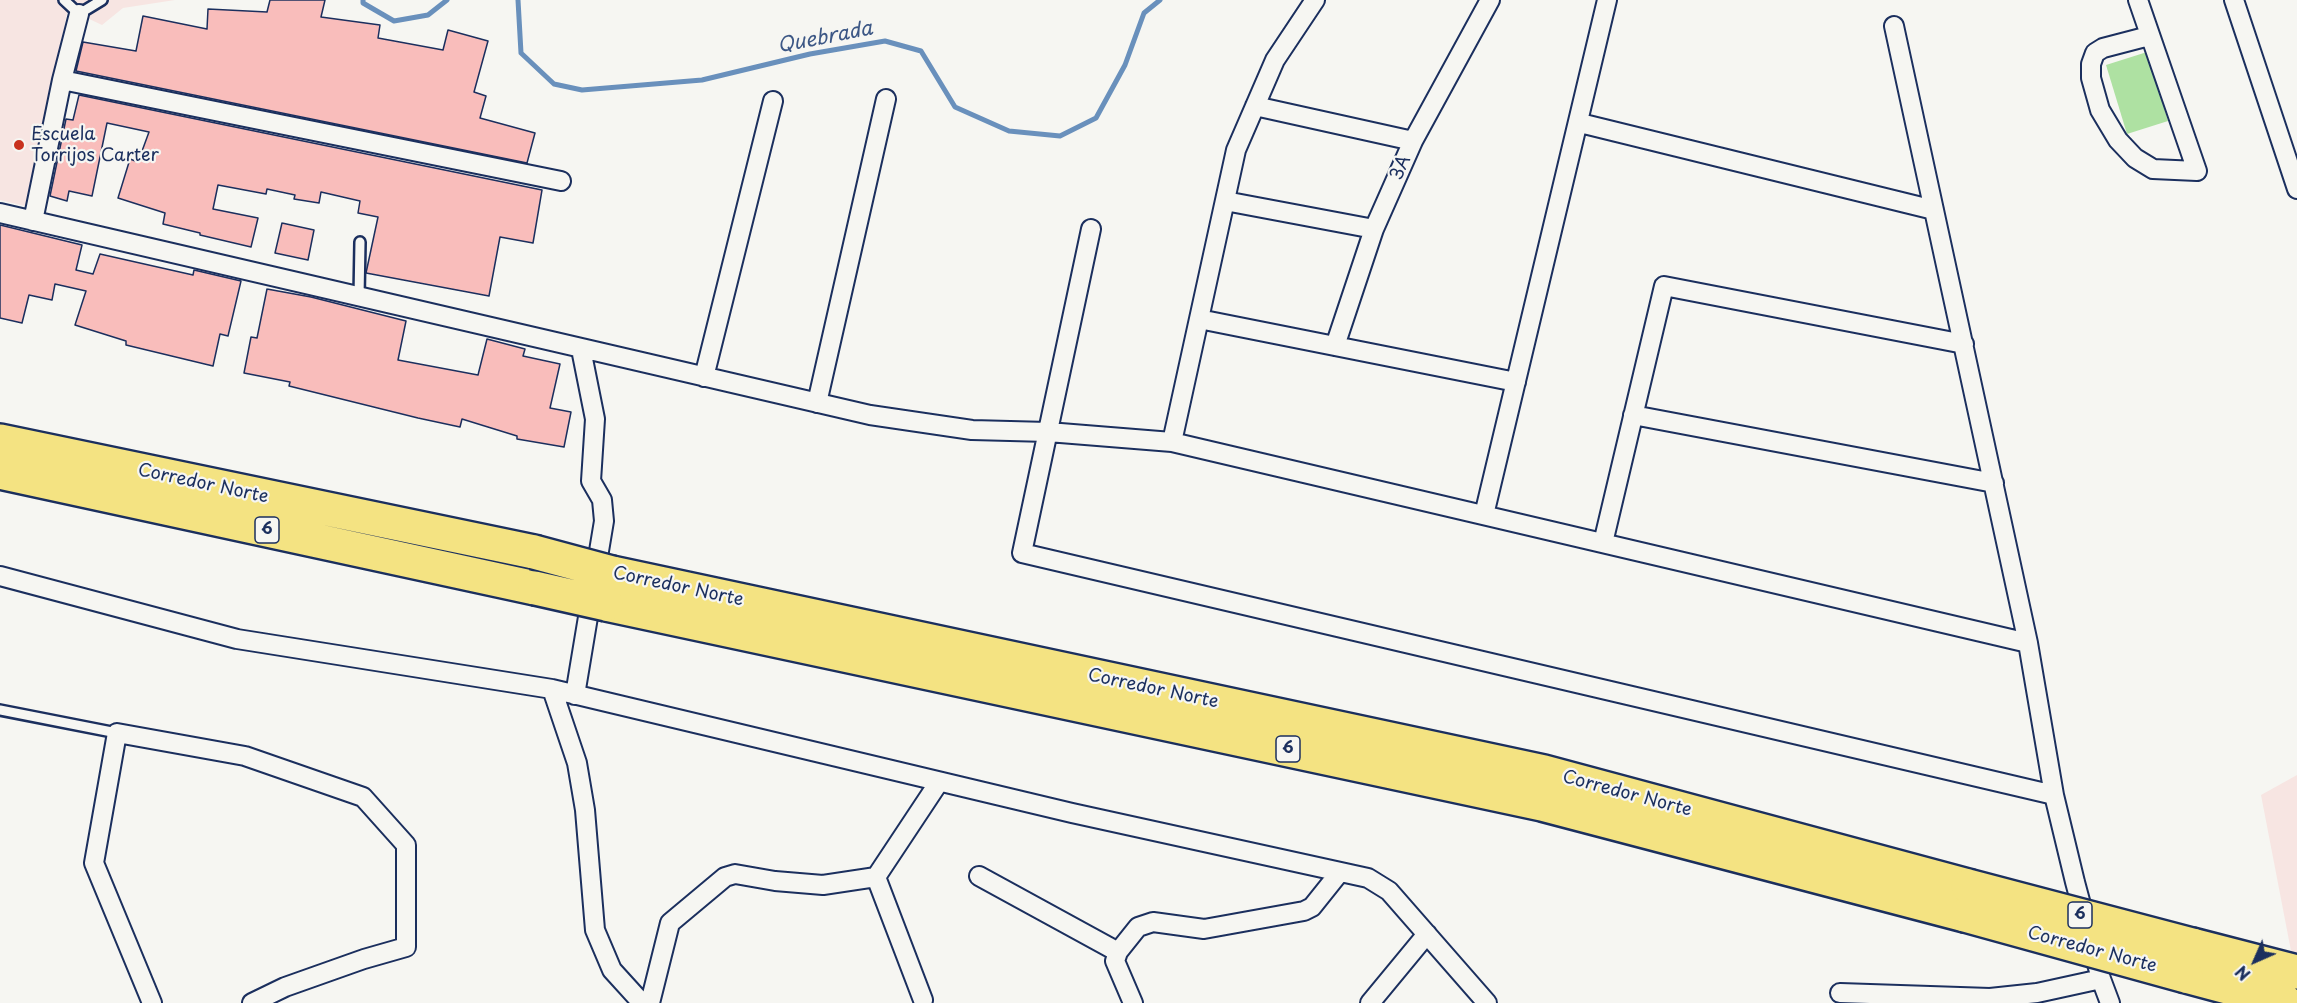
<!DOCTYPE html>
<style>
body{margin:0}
#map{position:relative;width:2297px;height:1003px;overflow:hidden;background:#f6f6f2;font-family:"Playpen Sans",sans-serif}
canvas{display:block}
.north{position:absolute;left:2225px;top:931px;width:60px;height:60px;-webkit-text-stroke:4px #f6f6f2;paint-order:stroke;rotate:225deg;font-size:16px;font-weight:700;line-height:24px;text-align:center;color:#1b2f5e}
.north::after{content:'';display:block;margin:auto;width:21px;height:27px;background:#1b2f5e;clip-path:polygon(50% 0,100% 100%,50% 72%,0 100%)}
</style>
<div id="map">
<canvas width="2297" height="1003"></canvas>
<div class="north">N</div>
</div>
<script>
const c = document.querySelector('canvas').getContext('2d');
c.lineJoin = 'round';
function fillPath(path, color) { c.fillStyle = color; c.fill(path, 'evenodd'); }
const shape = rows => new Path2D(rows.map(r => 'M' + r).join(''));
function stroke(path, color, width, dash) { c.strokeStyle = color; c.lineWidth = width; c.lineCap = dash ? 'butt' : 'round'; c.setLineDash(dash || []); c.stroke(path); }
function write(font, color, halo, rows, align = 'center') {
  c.font = font + ' "Playpen Sans",sans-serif'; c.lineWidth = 4.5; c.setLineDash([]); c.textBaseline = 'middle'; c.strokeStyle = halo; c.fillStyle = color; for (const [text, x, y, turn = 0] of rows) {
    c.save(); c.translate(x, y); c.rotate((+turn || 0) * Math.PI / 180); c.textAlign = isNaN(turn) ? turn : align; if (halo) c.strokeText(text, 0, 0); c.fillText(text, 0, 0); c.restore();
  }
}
fillPath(shape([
 [0,0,175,0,123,8,102,25,68,9,25,206,0,200],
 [2297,775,2297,958,2292,956,2261,795]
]), '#f7e5e2');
fillPath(shape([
 [2147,52,2168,121,2127,134,2106,65]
]), '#aee1a2');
stroke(shape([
 [363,0,363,3,394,21,428,15,447,0],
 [518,0,521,53,554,84,582,90,702,80,810,54,885,41,921,51,955,107,1009,131,1060,136,1096,118,1125,65,1144,13,1160,0]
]), '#6990bc', 5);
const building = shape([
 [270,0,325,0,321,17,380,25,378,38,443,50,448,30,488,41,474,92,486,96,480,118,535,133,527,163,76,71,83,42,136,51,143,16,207,29,208,9,267,12,270,0],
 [79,95,542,190,533,243,500,237,489,296,366,273,378,217,358,213,360,201,321,192,319,203,294,199,295,195,267,189,266,194,218,185,213,209,258,218,251,247,200,235,200,233,163,224,165,213,118,198,130,159,138,162,149,132,107,123,92,196,69,191,67,201,50,196,66,119,73,120,79,95],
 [282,223,314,230,308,260,275,253,282,223],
 [0,225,82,245,76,270,93,274,100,254,193,275,194,270,241,281,228,336,220,334,213,366,126,345,126,341,75,325,86,291,55,284,52,300,29,295,22,323,0,318,0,225],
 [267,289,311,297,406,321,398,360,478,375,487,339,525,349,523,356,560,364,550,408,571,412,564,447,517,439,517,436,462,419,460,427,418,418,289,386,290,382,244,373,251,337,257,338,267,289]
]);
fillPath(building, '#f9bdbb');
stroke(building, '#1b2f5e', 1.5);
const lane = shape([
 [64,0,79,14,102,0],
 [359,297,360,242],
 [0,710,117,733]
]);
const street = shape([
 [2138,0,2197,171,2153,169,2135,158,2118,140,2100,110,2091,78,2091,64,2095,53,2103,48,2149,36],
 [2234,0,2297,189],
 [1894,26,2028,643,2054,795,2075,882,2101,979,2110,1003],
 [62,80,561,181],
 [1255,106,1413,141],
 [1580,123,1934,210],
 [1225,201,1374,229],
 [0,213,870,415,972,430,1048,432,1172,442,2028,643],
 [33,221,62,80,79,14],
 [1091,229,1022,553,2054,795],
 [1199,319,1516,382],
 [1335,346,1374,229,1413,141,1490,0],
 [704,377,773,101],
 [817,403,886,99],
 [1633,415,1994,483],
 [1172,442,1236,150,1275,60,1315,0],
 [1484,515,1607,0],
 [1603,543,1664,286,1964,344],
 [0,576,237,639,552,689,1072,813,1368,878,1389,891,1487,1003],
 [552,689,577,763,585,810,595,930,612,970,642,1003],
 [575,695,604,521,602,500,591,481,595,419,581,349],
 [979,876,1118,952],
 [1840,993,1990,998,2037,993,2101,979],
 [923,1000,876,877,939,782],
 [152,1003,94,863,117,733,245,756,363,797,406,845,406,947,364,959,285,987,252,1003],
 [650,1003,670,923,725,877,735,874,775,881,823,885,876,877],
 [1133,1003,1115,961,1118,952,1138,927,1153,922,1204,929,1304,911,1312,907,1340,872],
 [1370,1003,1427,934]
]);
const highway = shape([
 [0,441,534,552],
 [0,472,535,588],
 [612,573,1544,772,1968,886],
 [606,604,1542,804,1965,915],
 [2192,945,2297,972],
 [2186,976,2287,1003]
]);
stroke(lane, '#1b2f5e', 14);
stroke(street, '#1b2f5e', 22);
stroke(highway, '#1b2f5e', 38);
stroke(lane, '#f6f6f2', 9);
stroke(street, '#f6f6f2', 18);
stroke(highway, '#f4e382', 33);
const highwayBridge = shape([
 [534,552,612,573],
 [535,588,606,604],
 [1968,886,2192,945],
 [1965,915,2186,976]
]);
stroke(highwayBridge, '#1b2f5e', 38, []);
stroke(highwayBridge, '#f4e382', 33);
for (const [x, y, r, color] of [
 [19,145,6,"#c8321e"]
]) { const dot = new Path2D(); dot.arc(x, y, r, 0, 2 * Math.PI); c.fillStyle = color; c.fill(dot); stroke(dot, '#f6f6f2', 2); }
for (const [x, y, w] of [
 [267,530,24],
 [1288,749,24],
 [2080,915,24]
]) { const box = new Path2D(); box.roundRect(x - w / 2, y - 13, w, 26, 4.5); c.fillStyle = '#f6f6f2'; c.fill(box); stroke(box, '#1b2f5e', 1.5); }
write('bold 16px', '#1b2f5e', null, [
 ["6",267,530],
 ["6",1288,749],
 ["6",2080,915]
]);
write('18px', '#1b2f5e', '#f6f6f2', [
 ["Escuela",31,135],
 ["Torrijos Carter",31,156]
], 'left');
write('18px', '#1b2f5e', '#f6f6f2', [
 ["3A",1401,168,-66],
 ["Corredor Norte",203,484,12],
 ["Corredor Norte",678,587,12],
 ["Corredor Norte",1153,689,12],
 ["Corredor Norte",1627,794,15],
 ["Corredor Norte",2092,950,15]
]);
write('italic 20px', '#3c5785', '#f6f6f2', [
 ["Quebrada",825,38,-11]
]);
</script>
